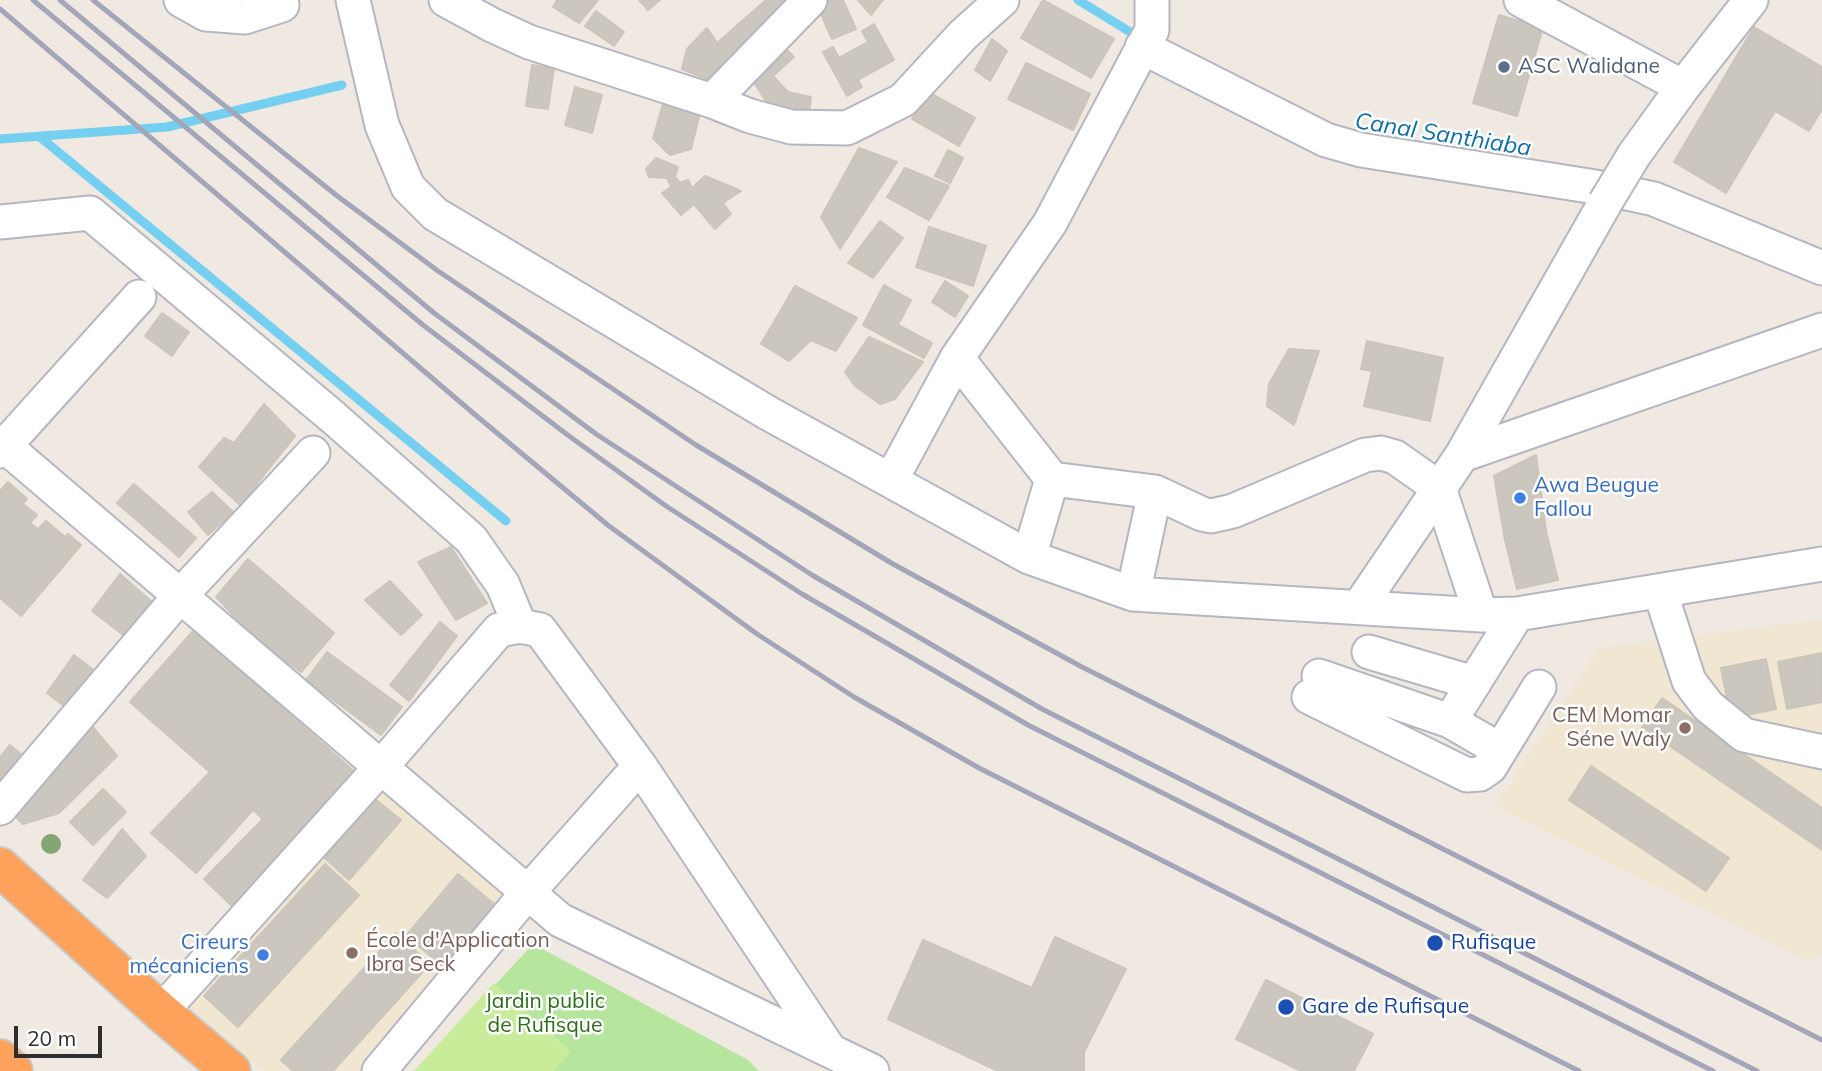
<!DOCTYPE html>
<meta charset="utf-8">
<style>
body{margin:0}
#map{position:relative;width:1822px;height:1071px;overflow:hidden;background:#efe9e1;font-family:Mulish,sans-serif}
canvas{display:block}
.scale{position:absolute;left:14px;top:1026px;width:88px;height:32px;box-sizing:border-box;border:4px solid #2e2e2e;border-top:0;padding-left:9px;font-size:21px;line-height:24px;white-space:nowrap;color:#2e2e2e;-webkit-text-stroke:5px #fff;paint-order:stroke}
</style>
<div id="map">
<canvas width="1822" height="1071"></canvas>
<div class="scale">20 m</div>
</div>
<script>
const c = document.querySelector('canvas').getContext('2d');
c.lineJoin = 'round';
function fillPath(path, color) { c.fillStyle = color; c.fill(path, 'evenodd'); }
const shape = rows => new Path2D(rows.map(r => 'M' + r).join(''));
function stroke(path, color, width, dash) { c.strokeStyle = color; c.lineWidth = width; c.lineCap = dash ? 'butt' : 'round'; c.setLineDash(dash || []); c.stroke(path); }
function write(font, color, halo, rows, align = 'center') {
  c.font = font + ' Mulish,sans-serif'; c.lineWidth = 5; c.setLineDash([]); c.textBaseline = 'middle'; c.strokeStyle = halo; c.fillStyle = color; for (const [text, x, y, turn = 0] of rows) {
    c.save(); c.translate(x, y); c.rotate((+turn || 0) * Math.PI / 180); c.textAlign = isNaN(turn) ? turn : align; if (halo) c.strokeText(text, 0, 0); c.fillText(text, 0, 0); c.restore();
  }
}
fillPath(shape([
 [1822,620,1822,953,1807,960,1495,807,1600,648],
 [381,783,516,899,368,1071,262,1071,188,1007]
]), '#f0e6d1');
fillPath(shape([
 [533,944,748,1060,759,1071,415,1071]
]), '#b6e59e');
fillPath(shape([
 [494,983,571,1051,554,1071,414,1071]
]), '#c9ec9a');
stroke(shape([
 [1078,0,1140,38],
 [40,137,506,521],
 [0,139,167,127,342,85]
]), '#75cff0', 9);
const building = shape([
 [557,0,598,0,579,23,553,7,557,0],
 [639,0,660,0,648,10,639,0],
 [766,0,793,0,711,81,682,69,687,49,707,28,717,43,766,0],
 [830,0,843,0,856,29,832,39,817,5,830,0],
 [858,0,883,0,871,15,858,0],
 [1043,0,1114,39,1091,78,1021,38,1043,0],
 [596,11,624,32,614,46,585,26,596,11],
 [1499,15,1543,28,1517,116,1473,103,1499,15],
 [874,24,894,60,858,80,862,87,847,96,823,52,833,47,839,58,868,42,862,31,874,24],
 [1754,27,1822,67,1822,109,1809,131,1775,111,1726,193,1674,162,1754,27],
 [992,39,1007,51,990,81,975,70,992,39],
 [778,41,794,57,773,76,788,92,811,97,809,116,768,104,746,70,778,41],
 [1026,63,1090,94,1073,130,1008,99,1026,63],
 [532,65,554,68,548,109,526,106,532,65],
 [575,87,602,95,592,133,565,125,575,87],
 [928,92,975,118,959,146,912,119,928,92],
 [663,104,700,113,691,149,670,155,653,138,663,104],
 [859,148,897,162,840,249,821,217,859,148],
 [948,150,963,158,950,183,935,176,948,150],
 [656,158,678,167,675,177,680,183,688,180,692,188,705,176,741,191,723,203,731,214,715,229,694,204,681,215,662,193,671,187,667,178,649,177,646,169,656,158],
 [905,168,949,186,929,220,887,197,905,168],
 [880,221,903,238,873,278,848,263,880,221],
 [929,227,986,246,973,286,916,267,929,227],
 [945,281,968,296,955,317,932,302,945,281],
 [884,285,911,300,898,325,932,343,924,358,863,325,884,285],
 [795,286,857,318,836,351,811,340,789,361,761,344,795,286],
 [162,313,189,332,172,356,145,336,162,313],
 [869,337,923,362,895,399,880,404,855,386,845,372,869,337],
 [1367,341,1443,358,1430,421,1364,406,1372,371,1361,369,1367,341],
 [1289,349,1319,351,1294,425,1267,406,1269,384,1289,349],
 [264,404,295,436,266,472,234,443,264,404],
 [224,438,234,443,266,472,241,506,199,467,224,438],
 [1536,455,1546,531,1505,540,1494,476,1536,455],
 [8,482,27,499,23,504,37,515,30,523,38,529,46,521,65,537,68,534,81,545,21,616,0,598,0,491,8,482],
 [134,484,196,538,179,557,117,503,134,484],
 [212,492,233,512,208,535,188,512,212,492],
 [1546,531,1558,580,1517,589,1505,540,1546,531],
 [451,547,487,603,456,620,418,562,451,547],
 [248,559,334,633,301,672,256,639,216,597,248,559],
 [120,574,153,603,126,637,92,611,120,574],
 [390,581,422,615,401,635,365,600,390,581],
 [440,622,457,636,409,701,390,685,440,622],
 [194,630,358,775,295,847,130,702,194,630],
 [327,652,402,707,381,735,306,680,327,652],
 [1822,653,1822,702,1787,709,1778,662,1822,653],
 [74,655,96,672,68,709,47,693,74,655],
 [1766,659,1776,709,1731,718,1721,668,1766,659],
 [1662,698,1822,808,1822,850,1642,727,1662,698],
 [92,726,117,756,59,813,23,824,6,807,92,726],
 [10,745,29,761,0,796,0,757,10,745],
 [1591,766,1729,858,1706,891,1569,800,1591,766],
 [210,772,253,810,196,873,151,833,210,772],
 [103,789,126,812,93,845,70,822,103,789],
 [376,800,401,820,349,880,325,858,376,800],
 [263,819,294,846,232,906,204,879,263,819],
 [122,829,146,856,107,898,83,880,122,829],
 [325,864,359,895,238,1027,204,996,325,864],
 [458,874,494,904,443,966,406,936,458,874],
 [396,933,430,964,333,1071,293,1071,281,1060,396,933],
 [1055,937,1126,969,1084,1052,1084,1071,998,1071,888,1019,923,940,1032,988,1055,937],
 [1266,980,1373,1034,1354,1071,1301,1071,1236,1039,1266,980]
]);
fillPath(building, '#cbc7bf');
stroke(building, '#cbc5ba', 2);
const minor = shape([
 [181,0,206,14,245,17,282,5],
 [353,0,382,125,408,187,435,214,768,413,1029,557,1133,594,1481,615,1517,614,1822,564],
 [446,0,492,25,529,42,712,101,750,116,791,127,847,128,903,100,963,35,1002,0],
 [1521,0,1683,87],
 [1142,47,1326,140,1361,150,1608,189,1654,199,1822,268],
 [712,101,810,0],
 [1634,155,1683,87,1751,0],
 [0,222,90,213,334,418,471,539,503,585,520,626],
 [957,358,1052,479,1029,557],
 [0,442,560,920,872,1071],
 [0,451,139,297],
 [1462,455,1822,330],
 [1052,479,1155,492,1133,594],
 [891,480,957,358,1050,223,1152,30,1152,0],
 [1155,492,1202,514,1211,516,1233,511,1365,455,1381,453,1395,457,1439,488,1481,615],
 [1660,591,1689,681,1708,706,1744,735,1822,752],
 [1359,607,1462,455,1605,203],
 [1369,652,1474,683],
 [1319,676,1450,721,1500,750],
 [1309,697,1467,775,1480,774,1490,767,1539,687],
 [1450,721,1517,614],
 [0,808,180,596,313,453],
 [161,1012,381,767,499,630,520,626,540,630,640,766,829,1049],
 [379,1071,528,892,640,766]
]);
const highway = shape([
 [0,867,161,1012,231,1071],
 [0,1059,13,1071]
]);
stroke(minor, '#b4b7c1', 37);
stroke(highway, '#c9c9c9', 42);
stroke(minor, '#fff', 33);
stroke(highway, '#ffa35c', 38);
stroke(shape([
 [33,0,423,325,569,436,666,506,802,594,1028,725,1713,1071],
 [60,0,434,313,596,434,812,575,1042,709,1757,1071],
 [93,0,336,195,438,271,696,445,893,564,1082,667,1822,1040],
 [0,9,473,413,609,526,757,634,854,697,979,768,1579,1071]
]), '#a3a6b8', 5);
const minorBridge = shape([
 [1605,203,1634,155]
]);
stroke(minorBridge, '#b4b7c1', 37, []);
stroke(minorBridge, '#fff', 33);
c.fillStyle = '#84a574';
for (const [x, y] of [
 [51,844]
]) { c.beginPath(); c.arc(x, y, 10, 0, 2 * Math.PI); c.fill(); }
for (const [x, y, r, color] of [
 [1504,67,7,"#5c6f8a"],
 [1520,498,7,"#3f7fe0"],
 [1685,728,7,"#8d6e63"],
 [1435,943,9,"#1a4fb4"],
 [352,953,7,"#8d6e63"],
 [263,955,7,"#3f7fe0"],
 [1286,1007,9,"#1a4fb4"]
]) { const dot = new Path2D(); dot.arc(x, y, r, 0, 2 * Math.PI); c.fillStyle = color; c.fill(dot); stroke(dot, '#fff', 2.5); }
write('21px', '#4e5e75', '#fff', [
 ["ASC Walidane",1518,67]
], 'left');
write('21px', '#366cbe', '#fff', [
 ["Awa Beugue",1534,486],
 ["Fallou",1534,510],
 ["Cireurs",249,943,"right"],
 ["mécaniciens",249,967,"right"]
], 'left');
write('21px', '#785e54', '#fff', [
 ["CEM Momar",1671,716],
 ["Séne Waly",1671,740],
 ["École d'Application",366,941,"left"],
 ["Ibra Seck",366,965,"left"]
], 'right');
write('21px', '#164399', '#fff', [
 ["Rufisque",1451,943],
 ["Gare de Rufisque",1302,1007]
], 'left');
write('21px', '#2c6e1b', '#fff', [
 ["Jardin public",545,1002],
 ["de Rufisque",545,1026]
]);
write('italic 23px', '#0d6fa3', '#fff', [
 ["Canal Santhiaba",1443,135,9]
]);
</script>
